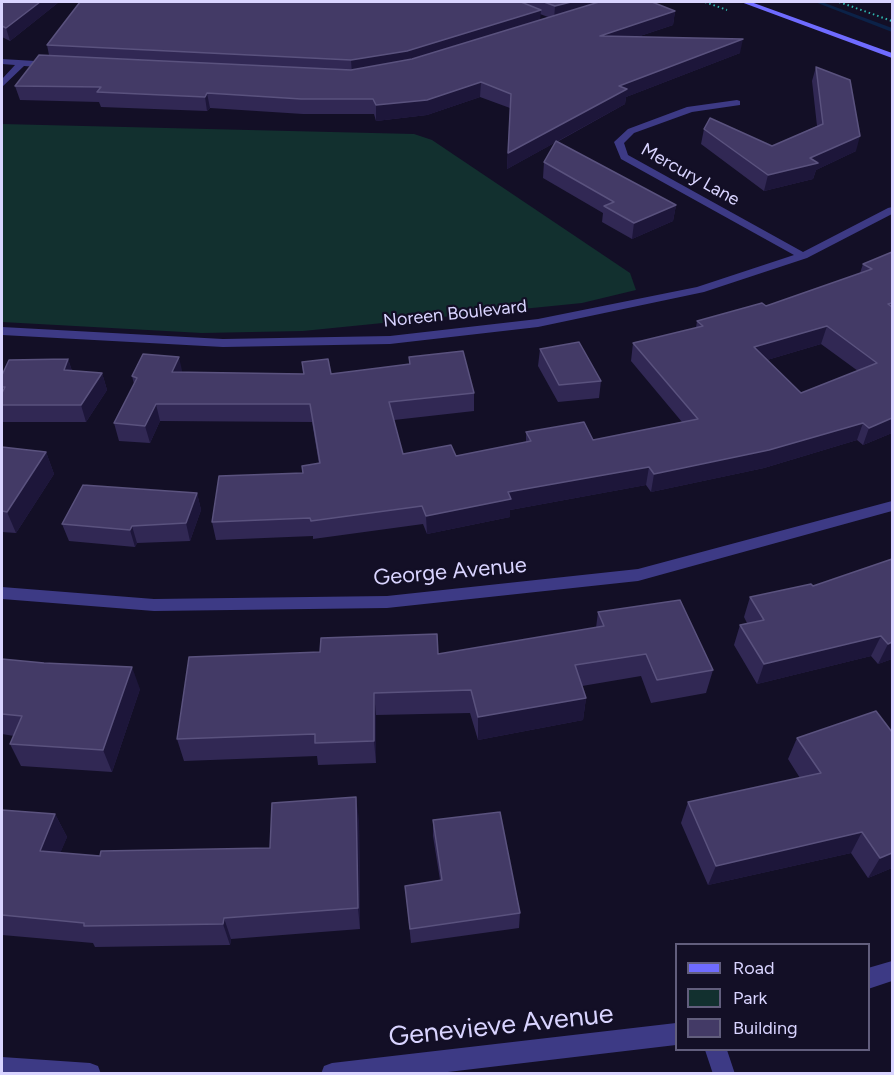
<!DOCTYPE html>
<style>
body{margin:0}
#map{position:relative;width:894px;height:1075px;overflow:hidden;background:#130f26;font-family:Figtree,sans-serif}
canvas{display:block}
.frame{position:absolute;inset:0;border:3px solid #d9d4ff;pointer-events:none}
.legend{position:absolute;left:675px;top:943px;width:195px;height:108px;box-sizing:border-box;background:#130f26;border:2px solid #625e7d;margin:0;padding:8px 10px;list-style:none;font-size:18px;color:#d9d4ff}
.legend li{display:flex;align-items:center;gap:12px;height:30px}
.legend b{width:30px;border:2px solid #625e7d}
</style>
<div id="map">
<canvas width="894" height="1075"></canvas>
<div class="frame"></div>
<ul class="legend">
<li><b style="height:8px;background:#6f6bff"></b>Road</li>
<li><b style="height:16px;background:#12302f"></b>Park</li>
<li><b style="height:16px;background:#433a66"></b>Building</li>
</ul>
</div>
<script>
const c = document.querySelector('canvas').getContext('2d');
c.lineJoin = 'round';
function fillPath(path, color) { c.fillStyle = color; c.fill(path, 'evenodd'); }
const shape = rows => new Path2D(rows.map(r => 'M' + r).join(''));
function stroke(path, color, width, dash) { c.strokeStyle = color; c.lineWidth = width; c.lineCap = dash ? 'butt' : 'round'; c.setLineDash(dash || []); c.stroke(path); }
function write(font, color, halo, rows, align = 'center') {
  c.font = font + ' Figtree,sans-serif'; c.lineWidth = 4.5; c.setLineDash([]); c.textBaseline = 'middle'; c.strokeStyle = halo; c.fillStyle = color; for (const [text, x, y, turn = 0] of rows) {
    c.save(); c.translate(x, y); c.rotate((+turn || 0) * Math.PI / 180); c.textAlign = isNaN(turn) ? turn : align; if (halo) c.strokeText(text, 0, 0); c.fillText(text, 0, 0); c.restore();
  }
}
fillPath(shape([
 [2,124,414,134,432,140,630,273,636,290,582,303,303,331,202,333,2,322]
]), '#12302f');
fillPath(shape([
 [815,2,822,2,892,28,892,32,815,2]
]), '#0c2248');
stroke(shape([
 [705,2,727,10],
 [839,2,892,21]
]), '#2fb8b0', 2, [1.5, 3]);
fillPath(shape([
 [2,59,52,62,56,65,52,68,24,66,2,87,2,79,15,65,2,64,2,59],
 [737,100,740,101,740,105,692,112,634,133,624,143,628,155,803,252,888,208,892,207,892,214,807,258,704,292,538,327,390,344,223,347,2,335,2,327,223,339,390,336,538,319,697,287,794,255,621,159,614,142,628,129,687,107,737,100],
 [892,501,892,511,638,581,387,608,154,611,2,599,2,587,154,599,387,596,638,569,892,501],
 [892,961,892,981,868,989,868,968,892,961],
 [676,1023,676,1045,431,1074,321,1074,324,1066,332,1063,676,1023],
 [705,1050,727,1050,735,1074,713,1074,705,1050],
 [2,1057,90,1063,98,1066,101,1074,2,1074,2,1057]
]), '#3d3a85');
fillPath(shape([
 [741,2,751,2,892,53,892,58,741,2]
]), '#6f6bff');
fillPath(shape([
 [2,2,59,2,10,41,2,37],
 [80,2,652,2,675,11,673,25,637,37,740,53,626,97,625,104,557,142,676,205,673,221,632,239,602,222,603,213,543,178,544,162,556,142,507,169,510,108,480,97,427,115,376,121,374,114,303,114,210,108,207,111,101,107,99,102,20,100,15,86,49,55,47,45],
 [540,14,548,17,540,20],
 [816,67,856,151,816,170,813,179,764,191,701,144,704,129,772,146,817,126,812,81],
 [892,252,892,433,863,445,857,440,764,468,651,492,646,485,510,510,510,517,427,534,423,524,313,539,313,536,216,540,212,522,303,473,319,464,312,422,160,421,150,443,119,441,114,423,134,384,132,376,183,372,303,374,302,362,331,374,409,364,409,357,474,393,474,411,394,420,403,454,456,456,526,442,526,432,593,440,682,422,631,361,633,343,696,328,697,321,766,306,860,273,863,264],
 [821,344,858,371,801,393,767,360],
 [540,349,601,381,599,398,558,402,538,366],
 [68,359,72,371,102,373,107,390,86,422,3,422,2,419,2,375],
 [2,447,46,452,54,474,16,533,2,532],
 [197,493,201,510,190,541,137,543,135,547,69,541,62,524],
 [892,559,892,659,878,664,871,656,757,684,734,645,740,625,747,623,744,617,750,597,813,586],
 [598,612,713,670,706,693,651,703,641,676,582,686,586,698,583,720,478,740,470,713,376,715,376,763,318,765,317,756,184,761,177,739,438,654,596,628],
 [2,659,140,689,112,772,21,766,10,744,14,736,2,734],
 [892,732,892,868,868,878,851,853,708,885,681,823,688,802,800,778,788,759,797,738],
 [2,810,55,814,67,837,60,853,100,856,270,848,359,820,360,929,231,939,230,945,95,947,93,943,2,935],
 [433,820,520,913,519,928,411,943,405,886,440,880,433,836]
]), '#312854');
fillPath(shape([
 [40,2,59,2,10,41,6,28],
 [571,2,616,2,554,20,555,6],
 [541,10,540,24,407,65,352,74,351,60],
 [675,11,673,25,598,50,600,36],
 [743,39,740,53,626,97,625,104,507,169,508,153,619,86],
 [481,82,480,97,427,115,376,121,376,105],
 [207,93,210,108,207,111,205,97],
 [860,136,856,151,816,170,813,179,764,191,768,175,810,158],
 [676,205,673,221,632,239,634,223],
 [827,326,821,344,750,365,754,347],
 [179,357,183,375,172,372],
 [68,359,74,377,64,370],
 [102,373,107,390,86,422,81,405],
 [156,404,160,421,150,443,145,426],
 [892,418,892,433,863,445,869,428],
 [863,423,857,440,764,468,651,492,654,474],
 [46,452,54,474,16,533,7,512],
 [649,467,646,485,510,510,510,517,427,534,426,516,508,492],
 [197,493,201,510,190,541,186,523],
 [132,526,137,543,135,547,130,530],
 [881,636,871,656,757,684,764,664],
 [892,642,892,659,878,664,888,644],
 [132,667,140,689,112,772,103,750],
 [374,693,376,715,376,763,374,741],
 [586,698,583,720,478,740,478,717],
 [356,797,359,820,360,929,358,908],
 [55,814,67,837,52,873,40,851],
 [862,832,851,853,708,885,716,866],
 [892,853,892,868,868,878,880,858],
 [224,918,231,939,230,945,223,924]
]), '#1d163a');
const building = shape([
 [2,2,40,2,6,28,2,26,2,2],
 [80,2,521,2,541,10,407,51,351,60,47,45,80,2],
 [544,2,571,2,555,6,544,2],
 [599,2,652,2,675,11,600,36,743,39,619,86,627,89,508,153,511,94,481,82,427,100,376,105,373,99,301,99,207,93,205,97,97,92,101,87,15,86,39,55,351,70,412,59,599,2],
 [816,67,850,80,860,136,810,158,818,163,768,175,704,129,710,118,772,146,823,124,816,67],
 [556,141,676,205,634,223,604,206,614,202,544,162,556,141],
 [892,252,892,303,888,304,892,307,892,418,869,428,863,423,769,450,654,474,649,467,508,492,511,499,426,516,422,506,311,521,310,518,212,522,219,476,303,473,302,466,320,463,310,404,156,404,145,426,114,423,137,378,132,376,143,354,179,357,172,372,304,374,302,362,328,359,331,374,410,364,409,357,463,351,474,393,389,402,403,454,451,445,456,456,531,441,526,432,584,422,593,440,698,419,633,343,703,326,697,321,762,303,766,306,872,269,863,264,892,252],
 [827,326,877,363,801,393,754,347,827,326],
 [579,342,601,381,559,385,540,349,579,342],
 [68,359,64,370,102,373,81,405,2,405,2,393,5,387,2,387,2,375,9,360,68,359],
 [2,447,46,452,7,512,2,511,2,447],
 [83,485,197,493,186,523,132,526,130,530,62,524,83,485],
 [892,559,892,642,888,644,881,636,764,664,740,625,764,620,750,597,811,584,813,586,892,559],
 [680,600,713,670,657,680,646,654,575,665,586,698,478,717,471,690,374,693,374,741,315,743,315,734,177,739,189,657,320,652,321,638,437,634,438,654,604,626,598,612,680,600],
 [2,659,44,663,132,667,103,750,10,744,22,716,2,714,2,659],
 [876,711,892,732,892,853,880,858,862,832,716,866,688,802,821,773,797,738,876,711],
 [356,797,358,908,224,918,223,924,84,926,84,923,2,915,2,810,55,814,40,851,100,856,101,851,270,848,272,803,356,797],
 [500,812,520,913,410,929,405,886,442,880,433,820,500,812]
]);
fillPath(building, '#433a66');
stroke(building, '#5a527e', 1.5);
write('18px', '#d9d4ff', '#130f26', [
 ["Mercury Lane",690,175,29],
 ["Noreen Boulevard",455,314,-6]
]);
write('22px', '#d9d4ff', '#130f26', [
 ["George Avenue",450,572,-5]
]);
write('27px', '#d9d4ff', '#130f26', [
 ["Genevieve Avenue",501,1026,-6]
]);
</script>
